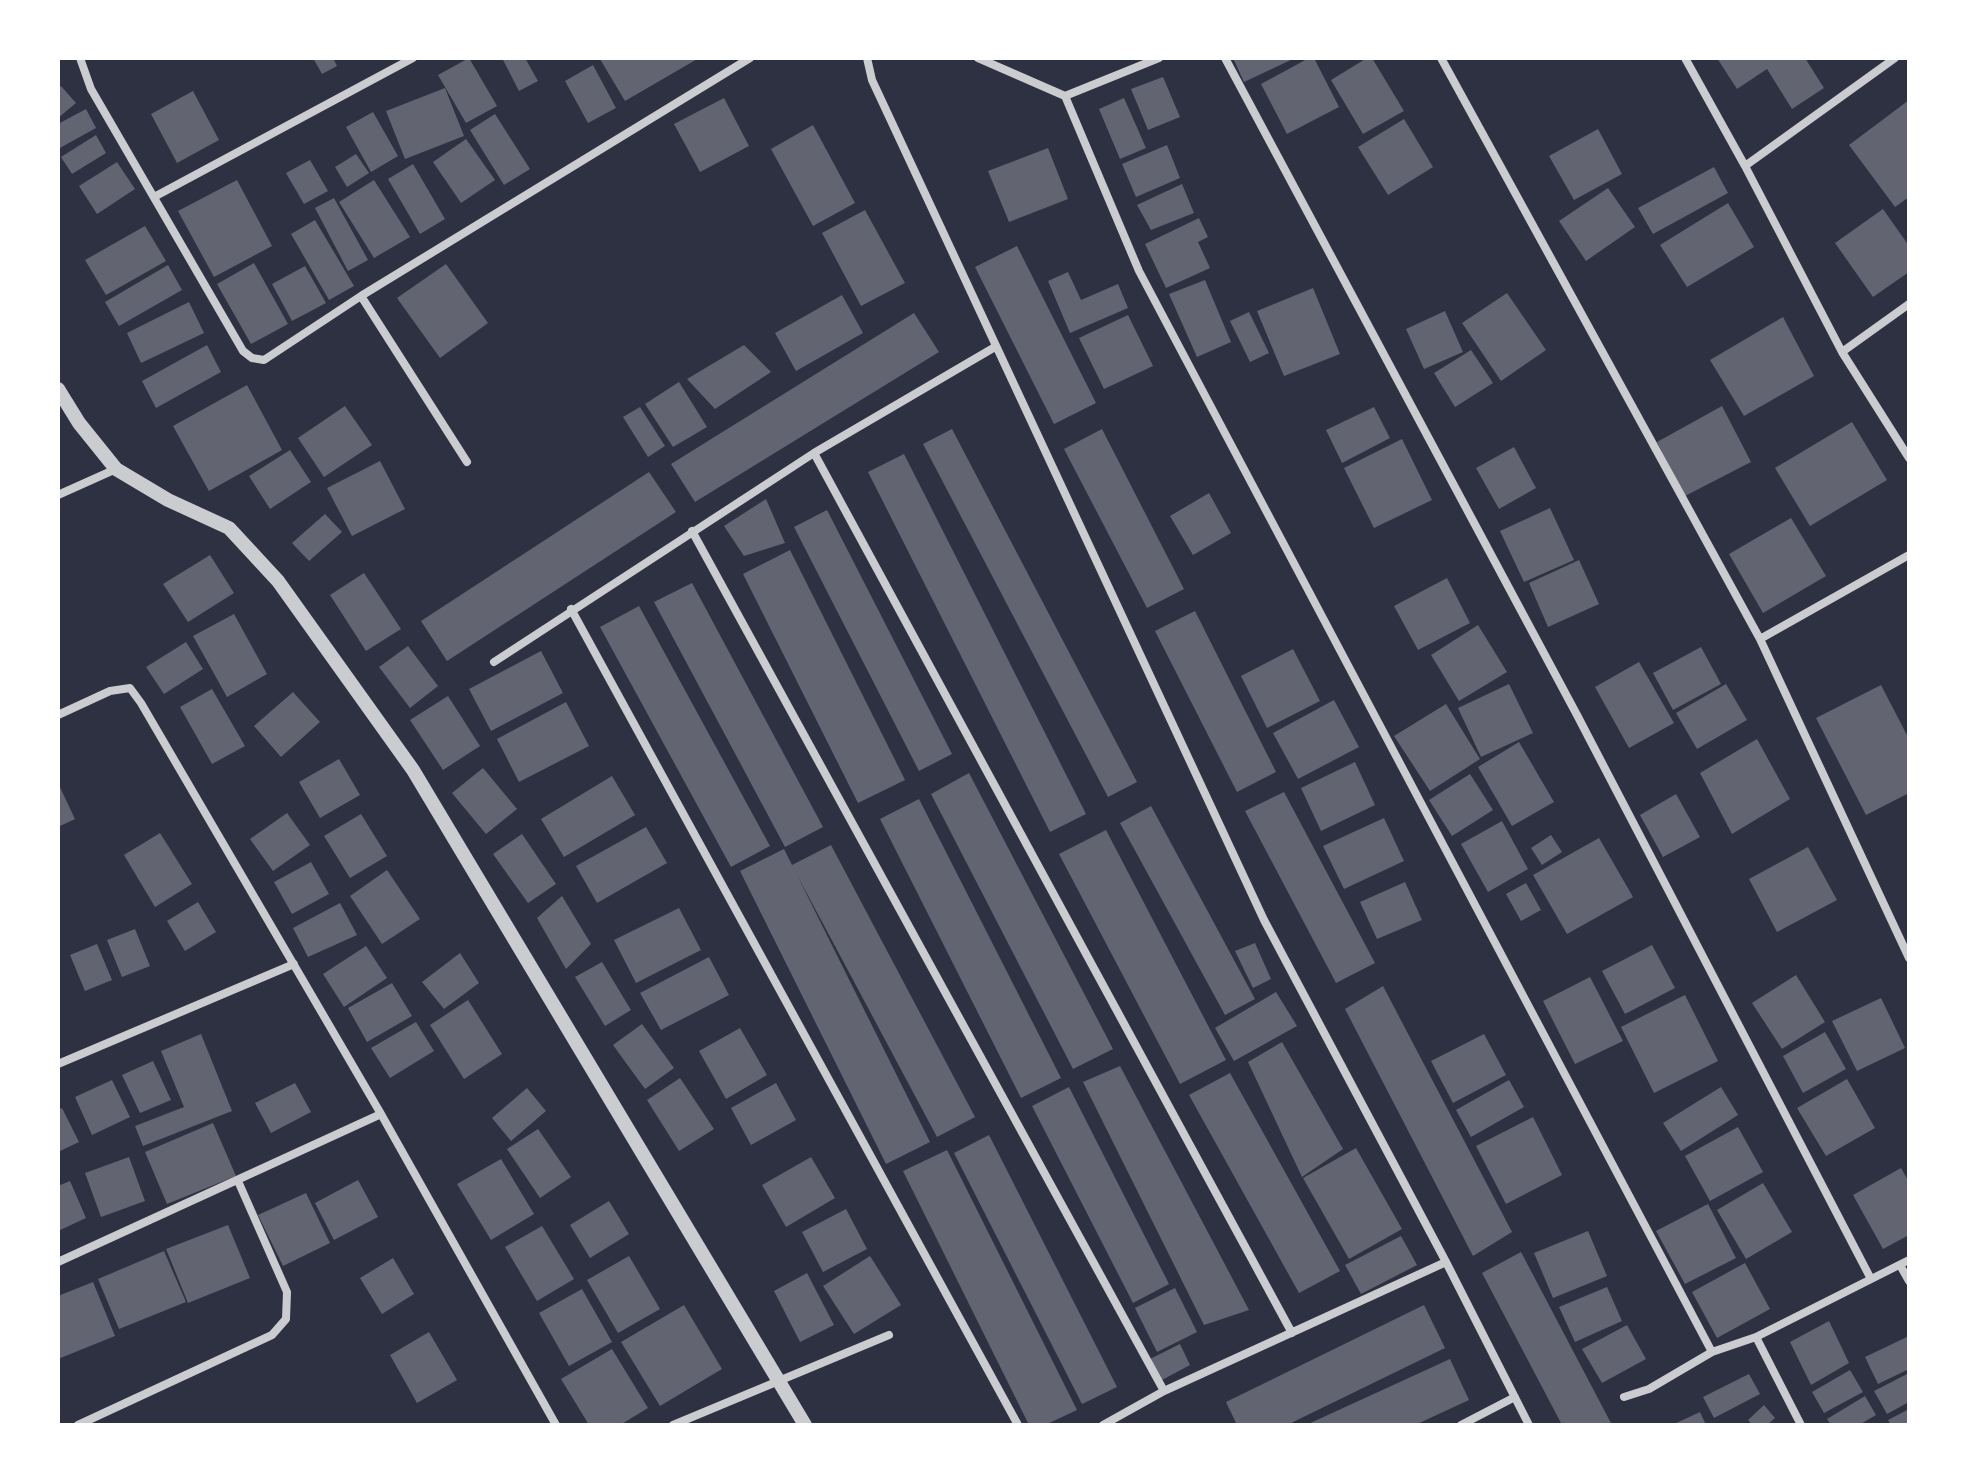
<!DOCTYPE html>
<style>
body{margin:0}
#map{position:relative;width:1967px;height:1483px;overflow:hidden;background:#2d3142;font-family:"Roboto Condensed",sans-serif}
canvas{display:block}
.frame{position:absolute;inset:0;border:60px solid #fff;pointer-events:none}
</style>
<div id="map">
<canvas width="1967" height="1483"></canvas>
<div class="frame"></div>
</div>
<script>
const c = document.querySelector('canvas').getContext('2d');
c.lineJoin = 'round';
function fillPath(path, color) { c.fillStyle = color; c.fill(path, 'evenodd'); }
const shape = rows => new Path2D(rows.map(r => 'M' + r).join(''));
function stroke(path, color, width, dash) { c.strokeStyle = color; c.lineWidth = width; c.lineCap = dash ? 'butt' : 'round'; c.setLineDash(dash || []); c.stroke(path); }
fillPath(shape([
 [313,58,333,58,337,66,322,74],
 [469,58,497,106,466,123,438,75],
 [502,58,525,58,538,81,519,91],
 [699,58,625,101,600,59,601,58],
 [1233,58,1295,58,1244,82],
 [1309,58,1314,58,1339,107,1287,134,1261,84],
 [1367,58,1372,58,1404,111,1363,134,1331,80],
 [1717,58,1805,58,1824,88,1792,109,1767,69,1737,89],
 [593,65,616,108,588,123,565,81],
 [1163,77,1180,117,1148,130,1131,89],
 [61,86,76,103,58,118,58,89],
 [445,88,464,136,405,159,386,111],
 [193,91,219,140,177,163,151,114],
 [724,98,749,146,700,172,674,124],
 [1124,98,1146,148,1120,159,1099,109],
 [1909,100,1909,197,1895,207,1849,145],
 [86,109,96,128,58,149,58,124],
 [373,112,398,156,371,172,346,127],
 [495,114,530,169,504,185,470,130],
 [1404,119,1433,167,1388,195,1358,147],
 [813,125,855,203,813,226,771,149],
 [1598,129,1622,174,1574,200,1549,156],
 [96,135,106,153,72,174,61,157],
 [466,139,495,180,461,203,433,162],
 [1167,145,1180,178,1136,197,1122,164],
 [1048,148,1068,199,1009,222,988,171],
 [356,154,369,173,347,187,335,167],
 [310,160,328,191,304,204,286,173],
 [117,162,135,189,97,214,79,186],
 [413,164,445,219,420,234,388,179],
 [1714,167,1728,193,1653,234,1638,208],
 [237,180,272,246,214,277,178,211],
 [374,180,410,237,374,258,339,202],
 [1182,184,1194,213,1151,230,1137,205],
 [1608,188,1635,227,1586,261,1559,221],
 [334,198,368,260,348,271,315,208],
 [1728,203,1754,247,1687,287,1660,245],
 [1883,209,1909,246,1909,272,1873,297,1835,243],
 [865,210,905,283,861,306,822,233],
 [1199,218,1208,237,1198,242,1210,268,1166,288,1145,244],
 [315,220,354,286,329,300,291,234],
 [145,226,166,261,106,295,85,260],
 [1017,246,1096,403,1054,424,975,267],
 [254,263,288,324,251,344,217,284],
 [446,264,488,323,440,358,397,298],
 [168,265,182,290,119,326,105,302],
 [305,266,326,303,292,321,272,284],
 [1068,272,1081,300,1118,284,1128,308,1070,333,1048,281],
 [1205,280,1231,342,1197,357,1169,294],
 [1313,288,1340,354,1284,376,1257,311],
 [1507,293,1546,350,1501,381,1462,323],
 [842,295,863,333,796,371,775,333],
 [189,302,204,333,141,363,127,333],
 [1445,311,1463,352,1424,369,1406,329],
 [1249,312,1269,353,1250,362,1230,321],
 [914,313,939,352,695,502,671,464],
 [1128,315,1153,366,1104,389,1079,338],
 [1783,317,1814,376,1744,416,1710,360],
 [207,345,221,372,156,408,142,381],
 [744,345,771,372,715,409,687,379],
 [1471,350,1493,383,1455,407,1434,373],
 [679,382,707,427,673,447,645,404],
 [247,385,282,450,209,491,173,426],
 [345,406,372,445,324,477,298,438],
 [1722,406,1751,462,1685,496,1657,442],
 [640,407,665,446,648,457,623,417],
 [1374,407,1390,438,1342,463,1326,430],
 [1852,422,1887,480,1810,526,1775,468],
 [952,429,1137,782,1108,797,923,444],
 [1102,429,1184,589,1147,608,1064,449],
 [1402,439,1432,500,1374,528,1344,468],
 [1514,447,1536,488,1499,509,1476,468],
 [290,450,311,482,270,509,249,476],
 [904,454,1086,814,1050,832,868,472],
 [380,461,405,509,352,536,327,488],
 [649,472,676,512,447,661,421,621],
 [1209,493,1231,533,1193,555,1170,516],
 [766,499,785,543,744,556,724,526],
 [1550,508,1574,560,1524,582,1500,531],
 [827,510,952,754,919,771,794,527],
 [325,514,342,532,309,561,292,543],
 [1791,518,1826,576,1763,613,1729,554],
 [790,550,905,780,858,803,743,574],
 [210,555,234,593,188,622,163,584],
 [1579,560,1599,604,1548,627,1529,583],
 [364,573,401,629,366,651,330,595],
 [1447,578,1470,623,1418,650,1394,606],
 [692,583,823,827,785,847,654,602],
 [639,606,770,846,731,867,600,627],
 [1195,611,1276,772,1237,792,1155,631],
 [234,614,267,674,227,697,193,636],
 [1478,625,1507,672,1459,701,1431,655],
 [186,642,203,669,164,694,146,667],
 [408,646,438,686,410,708,379,667],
 [1701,647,1721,684,1673,710,1653,673],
 [1293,649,1320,701,1267,728,1241,676],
 [541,651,563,693,491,731,469,689],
 [1639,662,1674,723,1629,748,1595,687],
 [1509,684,1533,733,1481,757,1458,708],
 [1726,684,1747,720,1697,749,1676,713],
 [1881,685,1909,739,1909,793,1866,815,1816,718],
 [212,689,245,746,212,764,180,707],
 [293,692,320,722,281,757,254,726],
 [448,696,480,746,443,770,410,720],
 [1334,700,1359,747,1298,779,1273,733],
 [566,702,589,746,519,782,497,739],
 [1446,704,1480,759,1430,791,1394,736],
 [1757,739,1790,799,1732,834,1700,773],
 [1519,742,1554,802,1512,826,1478,767],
 [339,759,360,795,320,818,299,782],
 [1355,762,1375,805,1321,831,1301,788],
 [483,768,517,809,486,834,452,793],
 [969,773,1113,1049,1073,1069,931,794],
 [1470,774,1493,810,1452,836,1429,800],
 [612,776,635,815,564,857,541,819],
 [58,783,75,819,58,827],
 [1284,792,1375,963,1336,983,1245,811],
 [1676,794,1700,837,1663,857,1640,815],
 [919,799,1061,1078,1021,1098,880,819],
 [1151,806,1255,999,1225,1015,1120,823],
 [287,813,310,845,273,871,250,839],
 [361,814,387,856,350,878,324,836],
 [1384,818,1404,861,1344,889,1323,846],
 [1502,821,1528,869,1488,892,1461,844],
 [646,827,667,863,597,903,576,866],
 [1106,830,1226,1060,1180,1084,1059,854],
 [160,833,192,884,155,907,124,855],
 [522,834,556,884,528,903,493,854],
 [1551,835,1562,852,1542,865,1531,848],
 [1599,838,1633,897,1567,934,1533,875],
 [831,845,975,1117,937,1137,797,875,930,1142,886,1164,740,871,784,849,792,865],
 [1808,847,1837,900,1777,932,1749,879],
 [311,862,329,894,292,914,274,882],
 [387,870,420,919,382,944,350,896],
 [1405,882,1422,920,1377,939,1360,902],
 [1526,883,1541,910,1521,921,1506,894],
 [562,896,591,944,566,969,537,918],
 [198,902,216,932,185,951,167,921],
 [340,903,357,935,308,957,293,928],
 [679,908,701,950,636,983,614,940],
 [135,929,150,966,122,977,107,940],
 [1255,943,1271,979,1253,988,1235,951],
 [97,944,112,980,85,991,70,955],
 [1652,945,1675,988,1625,1014,1602,971],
 [366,946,387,978,344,1007,323,974],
 [460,953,479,983,444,1009,422,982],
 [709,957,729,995,661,1030,640,993],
 [602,962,631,1010,605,1026,575,977],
 [1796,975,1825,1022,1782,1049,1752,1003],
 [1590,977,1623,1041,1575,1064,1543,1001],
 [392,983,412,1016,367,1042,348,1008],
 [1383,986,1512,1232,1473,1256,1345,1009],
 [1276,992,1297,1026,1234,1061,1215,1028],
 [1685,995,1718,1061,1654,1093,1621,1027],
 [1881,998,1905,1048,1857,1071,1832,1021],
 [468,1000,502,1054,464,1079,430,1025],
 [416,1022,434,1051,390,1078,371,1048],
 [642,1024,674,1068,645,1089,613,1045],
 [740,1028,767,1075,726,1099,699,1051],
 [1825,1032,1846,1069,1803,1093,1783,1056],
 [201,1034,232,1111,143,1146,135,1126,184,1107,161,1051],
 [1484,1034,1506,1075,1453,1103,1431,1061],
 [1282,1042,1343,1149,1302,1177,1248,1062],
 [153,1061,171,1100,140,1113,122,1075],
 [1120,1066,1249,1310,1204,1325,1083,1082],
 [1230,1073,1340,1271,1299,1293,1189,1095],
 [680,1078,714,1129,679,1151,647,1100],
 [1847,1079,1875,1128,1826,1156,1797,1108],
 [112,1080,130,1117,92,1135,75,1097],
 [1509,1080,1524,1107,1471,1137,1456,1110],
 [295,1083,311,1112,271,1133,255,1103],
 [776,1083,796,1120,751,1145,731,1108],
 [1069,1087,1169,1284,1133,1303,1032,1106],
 [1721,1087,1738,1115,1681,1151,1663,1123],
 [527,1088,546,1111,511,1141,492,1118],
 [62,1108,79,1142,58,1152,58,1110],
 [1533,1117,1562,1175,1506,1204,1476,1146],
 [213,1123,236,1176,167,1204,145,1152],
 [1738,1127,1763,1172,1710,1201,1685,1156],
 [538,1129,571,1177,540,1198,507,1149],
 [989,1135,1117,1387,1082,1404,954,1153],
 [1356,1148,1402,1229,1349,1259,1303,1178],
 [947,1150,1077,1410,1045,1425,1029,1425,903,1171],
 [129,1157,145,1201,101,1217,85,1173],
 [811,1157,835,1198,786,1227,762,1185],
 [501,1159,534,1214,491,1240,457,1184],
 [1901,1168,1909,1182,1909,1235,1883,1249,1853,1195],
 [358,1180,378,1217,334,1240,315,1203],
 [70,1181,86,1218,58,1231,58,1186],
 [1763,1183,1792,1232,1746,1259,1717,1210],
 [306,1193,330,1243,283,1266,258,1215],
 [609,1201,629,1234,590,1258,570,1225],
 [1708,1204,1736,1258,1685,1284,1656,1231],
 [846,1209,867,1249,823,1272,802,1232],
 [228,1225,250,1278,188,1303,166,1249],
 [542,1226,574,1279,537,1301,505,1247],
 [1588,1231,1607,1276,1553,1298,1534,1253],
 [1401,1236,1417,1265,1361,1294,1345,1265],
 [164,1251,186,1302,119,1329,98,1279],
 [1521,1252,1612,1425,1562,1425,1482,1273],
 [629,1256,660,1309,618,1333,587,1280],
 [870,1256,901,1305,854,1334,823,1286],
 [393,1258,414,1294,382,1314,360,1278],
 [1745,1263,1770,1309,1717,1338,1692,1292],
 [807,1273,834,1325,800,1342,774,1291],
 [93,1282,115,1336,58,1359,58,1296],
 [1607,1287,1622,1321,1575,1342,1559,1307],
 [1175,1288,1197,1332,1157,1352,1135,1308],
 [582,1289,612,1342,569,1366,539,1313],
 [684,1305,722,1369,660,1406,621,1342],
 [1424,1305,1445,1348,1287,1425,1237,1425,1226,1402],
 [1829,1321,1849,1363,1811,1385,1790,1342],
 [1627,1325,1646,1359,1602,1383,1582,1349],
 [429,1332,457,1380,417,1403,390,1355],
 [1909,1336,1909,1369,1878,1384,1865,1357],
 [1180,1344,1190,1365,1162,1380,1150,1359],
 [612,1349,648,1408,620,1425,589,1425,561,1379],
 [1450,1359,1469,1400,1415,1425,1306,1425],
 [1850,1370,1863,1392,1824,1413,1812,1392],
 [1909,1373,1909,1402,1887,1414,1874,1391],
 [1749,1374,1760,1394,1714,1418,1703,1397],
 [1865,1396,1876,1415,1859,1425,1831,1425,1827,1419],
 [1764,1405,1775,1418,1767,1425,1752,1425,1748,1420],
 [1909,1409,1909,1425,1891,1425,1888,1420],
 [1700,1412,1706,1425,1672,1425]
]), '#626471');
stroke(shape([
 [80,58,91,89,243,351,252,358,264,360,361,296,750,58],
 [867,58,872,80,1264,920,1446,1262,1529,1425],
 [978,58,1065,96,1159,58],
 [1225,58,1577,715,1871,1279],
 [1441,58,1760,639,1909,958],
 [1685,58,1745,166,1842,352,1909,458],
 [1065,96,1139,271,1712,1352],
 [1745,166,1895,58],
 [154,197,413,58],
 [361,296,467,462],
 [1842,352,1909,304],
 [814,453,1292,1333],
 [58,495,116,469],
 [692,531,1164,1391],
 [571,609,1018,1425],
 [1760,639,1909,555],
 [494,662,814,453,995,347],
 [58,715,110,691,130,688,141,703,381,1114,556,1425],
 [58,1064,294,964],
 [58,1262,381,1114],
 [1900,1265,1909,1281],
 [1756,1337,1801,1425],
 [1624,1397,1649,1389,1712,1352,1756,1337,1909,1260],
 [78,1425,272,1335,286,1319,287,1292,238,1181],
 [673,1425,889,1335],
 [1103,1425,1164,1391,1446,1262],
 [1461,1425,1515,1397]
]), '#caccd0', 8);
stroke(shape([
 [58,389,79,423,116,469,168,500,229,528,278,581,413,770,805,1425]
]), '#caccd0', 14);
</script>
